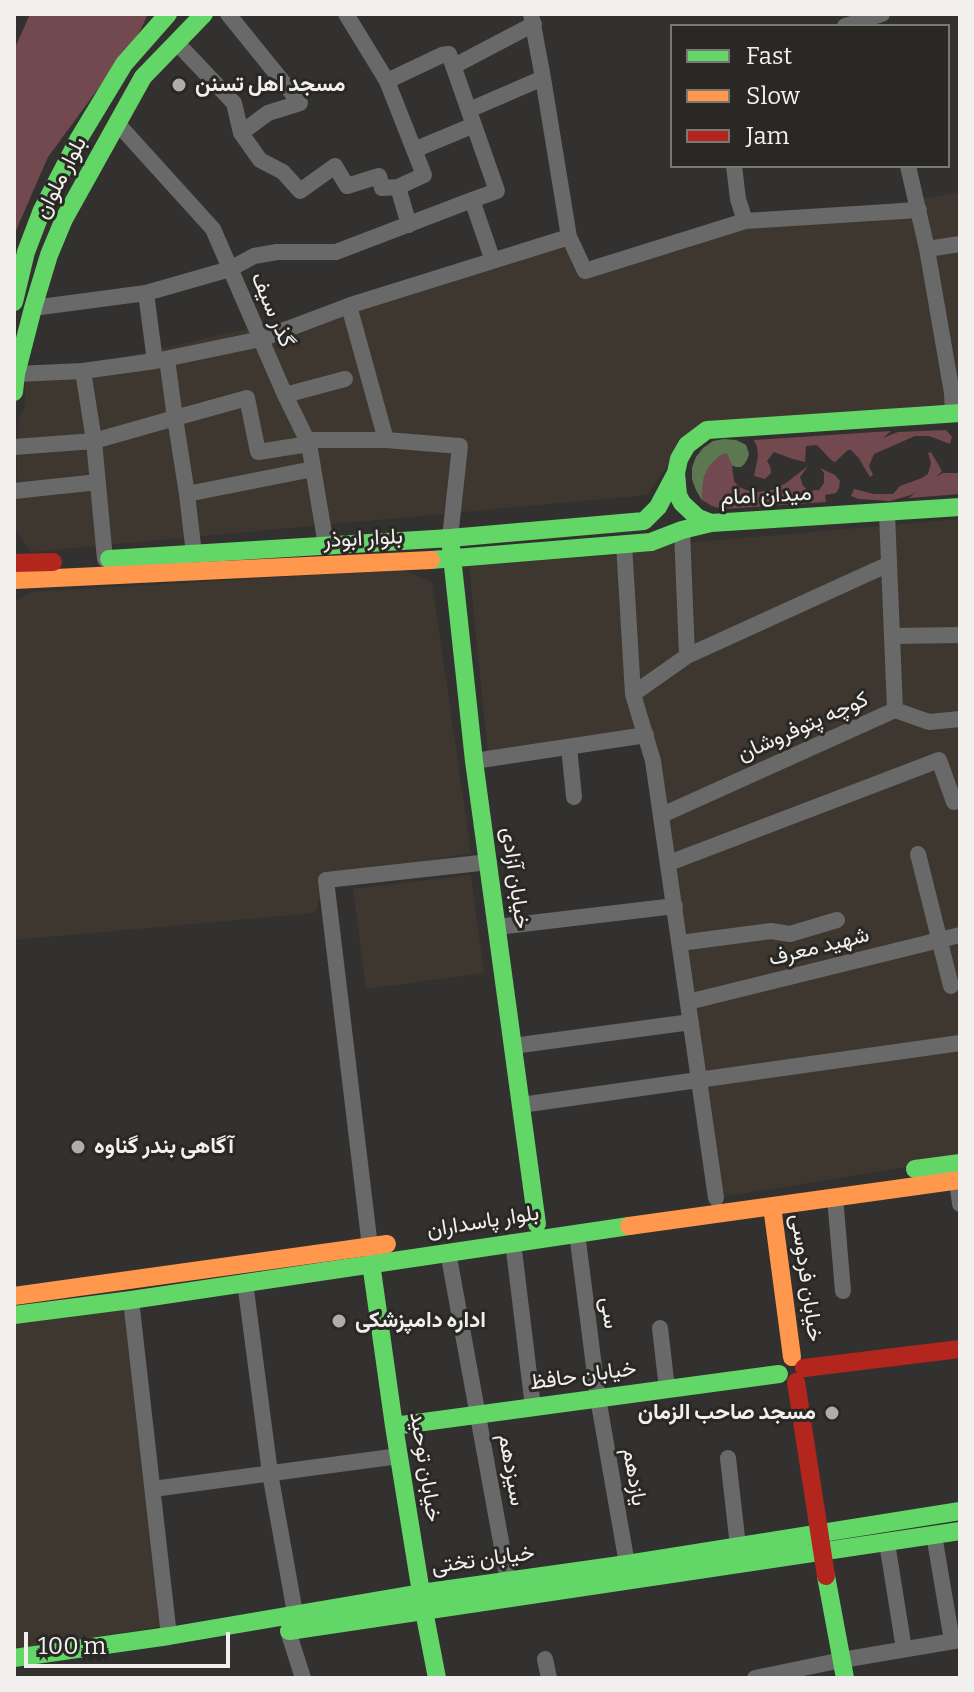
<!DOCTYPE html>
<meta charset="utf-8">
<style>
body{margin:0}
#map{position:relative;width:974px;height:1692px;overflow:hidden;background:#33312f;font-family:Bitter,serif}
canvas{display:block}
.frame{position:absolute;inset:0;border:16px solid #f2f0ee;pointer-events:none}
.legend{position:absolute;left:670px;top:24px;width:280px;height:144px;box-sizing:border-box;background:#2a2824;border:2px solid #7a7875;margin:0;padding:10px 14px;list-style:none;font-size:24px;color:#f2f0ee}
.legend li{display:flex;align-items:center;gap:16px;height:40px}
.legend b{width:40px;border:2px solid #7a7875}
.scale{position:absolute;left:24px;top:1632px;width:206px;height:36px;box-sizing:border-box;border:4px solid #f2f0ee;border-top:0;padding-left:10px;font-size:24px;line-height:28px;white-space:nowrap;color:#f2f0ee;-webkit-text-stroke:6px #2a2824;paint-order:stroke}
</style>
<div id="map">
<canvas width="974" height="1692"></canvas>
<div class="frame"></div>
<ul class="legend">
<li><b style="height:10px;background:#63d668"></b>Fast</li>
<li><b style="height:10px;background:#ff974d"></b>Slow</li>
<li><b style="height:10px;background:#b3261e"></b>Jam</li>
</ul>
<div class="scale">100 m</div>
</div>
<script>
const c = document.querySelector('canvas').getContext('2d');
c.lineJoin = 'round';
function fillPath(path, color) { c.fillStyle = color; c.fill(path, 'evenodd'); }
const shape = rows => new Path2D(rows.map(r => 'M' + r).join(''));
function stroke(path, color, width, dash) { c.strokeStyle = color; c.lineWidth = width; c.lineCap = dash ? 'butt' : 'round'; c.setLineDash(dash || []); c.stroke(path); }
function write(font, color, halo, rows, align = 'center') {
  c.font = font + ' Bitter,Vazirmatn,serif'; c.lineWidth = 6; c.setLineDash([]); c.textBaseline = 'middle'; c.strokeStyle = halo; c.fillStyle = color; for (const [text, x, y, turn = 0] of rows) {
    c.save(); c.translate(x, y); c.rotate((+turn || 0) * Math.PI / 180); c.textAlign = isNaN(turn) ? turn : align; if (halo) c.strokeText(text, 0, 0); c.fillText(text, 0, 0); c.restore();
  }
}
fillPath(shape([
 [960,192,960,415,707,430,670,462,647,495,31,552,15,530,18,434,19,420,25,404,25,380,351,305,569,237,584,270,700,236],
 [960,519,960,1158,716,1198,637,693,627,548],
 [620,555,646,735,488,755,469,565],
 [402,570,432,582,471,853,326,880,315,913,14,940,14,603,31,592],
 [471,875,484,973,366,989,353,889],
 [131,1304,164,1626,14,1650,14,1323]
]), '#3d372f');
fillPath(shape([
 [30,14,148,14,139,33,48,157,14,235,14,50],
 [946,430,952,437,950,444,929,436,915,436,874,454,869,466,873,475,870,477,858,457,851,450,848,450,835,462,831,460,817,445,806,446,805,462,793,459,774,452,767,461,770,466,771,473,765,479,754,476,758,456,757,447,754,440,891,431,883,438,898,432],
 [736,440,746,445,749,454,745,464,741,467,732,466,734,481,739,487,746,490,757,492,772,490,786,483,808,466,800,477,803,486,809,491,819,490,824,483,824,473,820,468,835,475,840,481,839,488,836,493,825,495,826,502,723,509,712,506,702,500,696,490,692,479,692,468,696,457],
 [931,452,942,471,936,477,943,473,960,473,960,494,909,498,917,491,911,495,890,501,859,499,851,496,854,489,874,494,893,494,900,486,922,478,928,474,931,463,928,453]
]), '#734950');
fillPath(shape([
 [724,439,736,440,746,445,749,454,747,460,741,467,736,467,732,465,727,453,719,456,709,466,704,476,702,488,702,500,696,490,692,479,692,468,696,457,703,448,713,441]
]), '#5b7850');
stroke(shape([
 [228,14,300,103,268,113,241,133],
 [346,14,387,81,424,175,398,187,409,225],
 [845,26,882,14],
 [176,42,234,103,241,133,260,160,283,172,300,191,335,166,347,186,379,176,382,188,398,187],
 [454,66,534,24],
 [543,78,569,237],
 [387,81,442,55,449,54,497,191,472,200,493,261],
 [469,110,543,78,531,14],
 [117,123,213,229,285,395,309,444,326,545],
 [414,150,474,125],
 [734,166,738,199,745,221],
 [908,166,927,249,952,393,953,413],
 [927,249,960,244],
 [146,293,155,361],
 [33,308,146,293,230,269,254,256,277,252,336,252,472,200],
 [167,359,175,418,247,398,258,452,309,444,312,440,386,440,349,306],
 [83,371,155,361,261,339,351,305,569,237,585,271,745,221,919,210],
 [285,395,345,379],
 [386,440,460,446,450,538],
 [14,447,94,441,83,371,16,374],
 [14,491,98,482],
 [187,494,313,469],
 [682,530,687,656],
 [624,544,633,694,653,761,716,1198],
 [105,559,94,441,175,418,187,494,194,554],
 [892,636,960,635],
 [633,694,687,656,889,564],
 [895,710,929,722,960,719],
 [569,747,574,797],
 [474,761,646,735],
 [662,815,895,710,887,513],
 [918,854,951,986],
 [669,863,939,760,954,802,960,800],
 [497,927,675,906],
 [680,943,771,931,790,934,837,920],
 [688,1002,960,935],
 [513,1046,691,1022],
 [521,1105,960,1043],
 [957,1180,960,1204],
 [835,1197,843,1291],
 [577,1233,598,1398,627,1564],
 [513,1242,533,1407],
 [370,1247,326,880,489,862],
 [448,1252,508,1580],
 [245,1282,270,1473,295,1613],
 [131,1300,169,1636],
 [660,1328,667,1389],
 [728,1458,738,1546],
 [153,1489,399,1456],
 [934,1535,952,1641],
 [887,1543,904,1649],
 [288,1631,303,1678],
 [545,1659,549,1678],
 [755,1678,842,1660,960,1640]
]), '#696969', 16);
stroke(shape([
 [14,302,26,252,42,210,78,140,124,64,168,14],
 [14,392,16,374,33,308,49,255,64,219,143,77,204,14],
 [960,413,707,430,687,445,679,459,676,473,678,495,682,503,698,518,711,523,960,507],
 [450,538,474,761,537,1224],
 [109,559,450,538,644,521,658,507,676,473],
 [431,560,651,542,682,530,711,523],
 [915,1169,960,1163],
 [371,1263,394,1426,424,1611,437,1678],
 [14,1315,131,1300,629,1226],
 [394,1426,779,1374],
 [826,1576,845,1678],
 [289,1631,960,1531],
 [14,1658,169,1636,421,1593,627,1564,960,1511]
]), '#63d668', 18);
stroke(shape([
 [14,580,431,560],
 [772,1206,792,1357],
 [629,1226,960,1180],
 [14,1296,387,1244]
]), '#ff974d', 18);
stroke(shape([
 [14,563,53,562],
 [804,1368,960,1349],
 [796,1382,826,1576]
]), '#b3261e', 18);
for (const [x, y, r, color] of [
 [179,85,8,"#afadab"],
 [78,1147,8,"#afadab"],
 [339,1321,8,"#afadab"],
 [832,1413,8,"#afadab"]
]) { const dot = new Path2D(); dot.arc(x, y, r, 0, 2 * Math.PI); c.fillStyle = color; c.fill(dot); stroke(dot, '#2a2824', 3); }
write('bold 22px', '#f2f0ee', '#2a2824', [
 ["مسجد اهل تسنن",195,85],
 ["آگاهی بندر گناوه",94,1147],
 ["اداره دامپزشکی",355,1321],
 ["مسجد صاحب الزمان",816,1413,"right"]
], 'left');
write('22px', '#f2f0ee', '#2a2824', [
 ["بلوار ملوان",61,178,-63],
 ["گذر سیف",272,310,67],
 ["میدان امام",766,496,-3],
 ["بلوار ابوذر",363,539,-3],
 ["کوچه پتوفروشان",803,727,-24],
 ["خیابان آزادی",515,878,82],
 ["شهید معرف",819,947,-14],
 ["بلوار پاسداران",483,1222,-9],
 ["خیابان فردوسی",806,1278,82],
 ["سی",609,1313,83],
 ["خیابان حافظ",583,1376,-8],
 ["خیابان توحید",425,1467,81],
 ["سیزدهم",511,1470,80],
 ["یازدهم",634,1477,80],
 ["خیابان تختی",483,1560,-8]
]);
</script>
